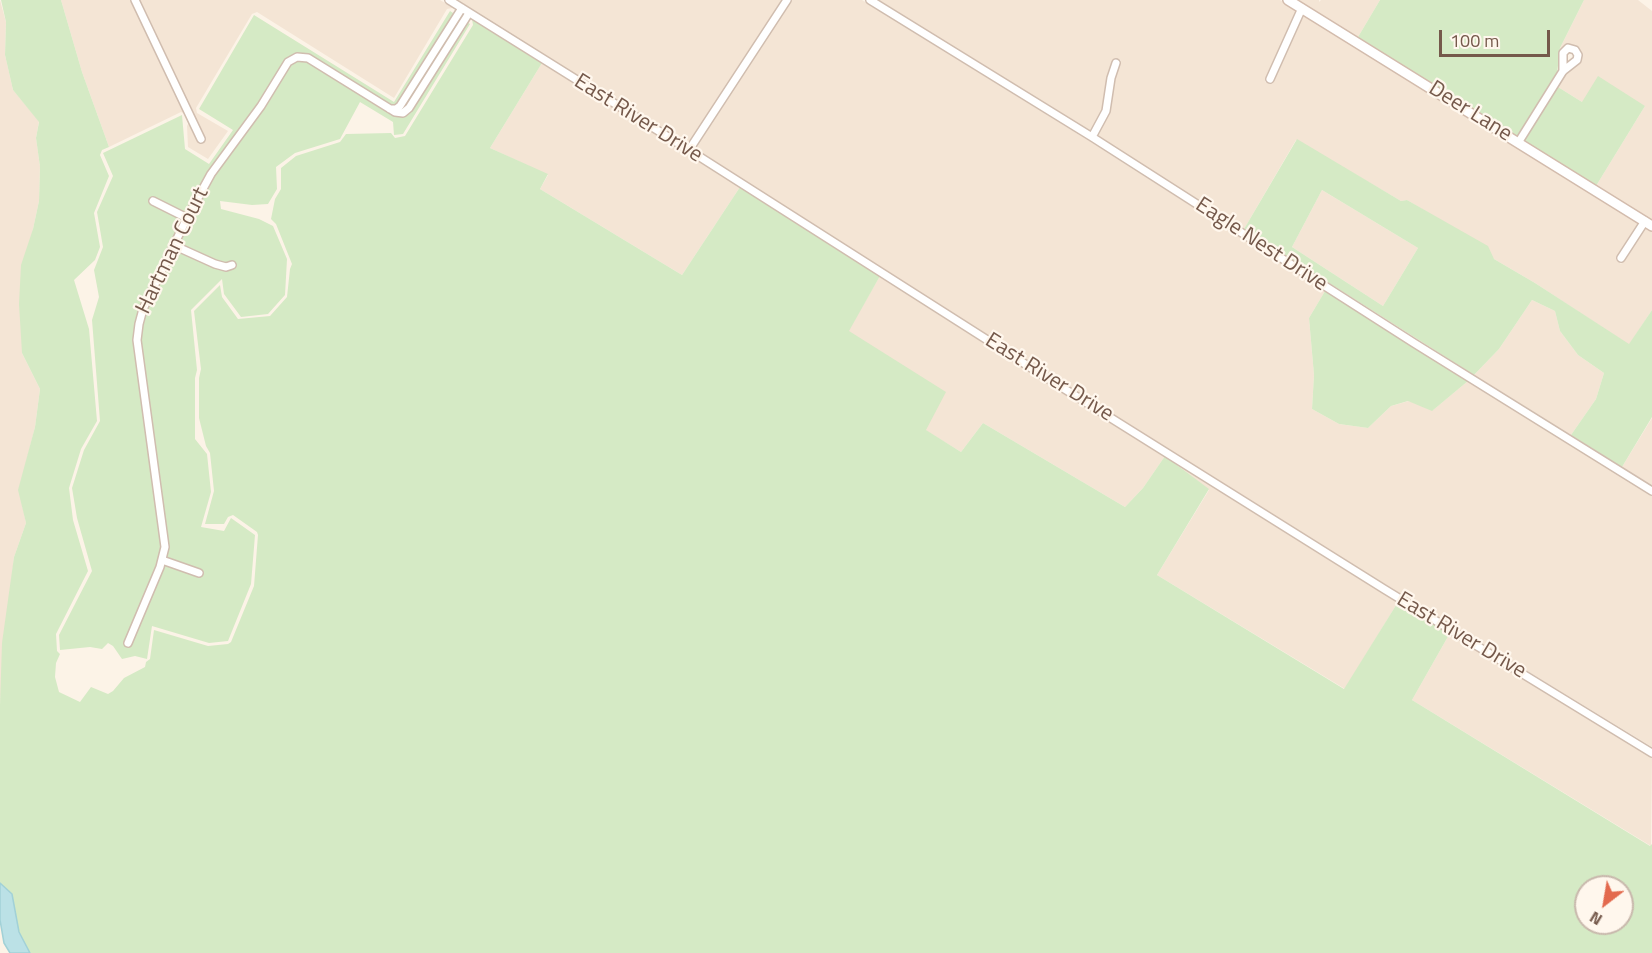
<!DOCTYPE html>
<style>
body{margin:0}
#map{position:relative;width:1652px;height:953px;overflow:hidden;background:#fcf3e7;font-family:"Titillium Web",sans-serif}
canvas{display:block}
.north{position:absolute;left:1574px;top:875px;width:60px;height:60px;box-sizing:border-box;background:#fff7ed;border:2px solid #c8b8ac;border-radius:50%;rotate:211deg;font-size:16px;font-weight:700;line-height:24px;text-align:center;color:#75594b}
.north::after{content:'';display:block;margin:auto;width:21px;height:27px;background:#e36a4e;clip-path:polygon(50% 0,100% 100%,50% 72%,0 100%)}
.scale{position:absolute;left:1439px;top:30px;width:111px;height:27px;box-sizing:border-box;border:3px solid #75594b;border-top:0;padding-left:8px;font-size:18px;line-height:21px;white-space:nowrap;color:#75594b;-webkit-text-stroke:4px #fff7ed;paint-order:stroke}
</style>
<div id="map">
<canvas width="1652" height="953"></canvas>
<div class="north">N</div>
<div class="scale">100 m</div>
</div>
<script>
const c = document.querySelector('canvas').getContext('2d');
c.lineJoin = 'round';
function fillPath(path, color) { c.fillStyle = color; c.fill(path, 'evenodd'); }
const shape = rows => new Path2D(rows.map(r => 'M' + r).join(''));
function stroke(path, color, width, dash) { c.strokeStyle = color; c.lineWidth = width; c.lineCap = dash ? 'butt' : 'round'; c.setLineDash(dash || []); c.stroke(path); }
function write(font, color, halo, rows, align = 'center') {
  c.font = font + ' "Titillium Web",sans-serif'; c.lineWidth = 4.5; c.setLineDash([]); c.textBaseline = 'middle'; c.strokeStyle = halo; c.fillStyle = color; for (const [text, x, y, turn = 0] of rows) {
    c.save(); c.translate(x, y); c.rotate((+turn || 0) * Math.PI / 180); c.textAlign = isNaN(turn) ? turn : align; if (halo) c.strokeText(text, 0, 0); c.fillText(text, 0, 0); c.restore();
  }
}
fillPath(shape([
 [0,0,6,22,5,55,13,90,39,121,36,138,40,167,39,201,33,229,22,353,40,389,35,427,19,490,26,523,14,557,0,705],
 [61,0,130,0,185,114,181,112,109,147,82,72],
 [140,0,440,0,457,10,452,8,447,9,394,98,257,12,252,14,196,108,197,113,228,131,208,159,188,147,187,126,189,122,199,144,206,140],
 [457,0,783,0,688,145],
 [792,0,862,0,1089,141,1325,291,1309,318,1314,375,1312,409,1339,424,1368,428,1391,406,1409,401,1433,410,1468,381,1652,496,1652,747,1386,585,1049,375,695,149],
 [878,0,1280,0,1297,10,1265,82,1272,84,1303,14,1640,223,1616,259,1621,264,1646,227,1652,231,1652,310,1629,345,1535,283,1494,259,1437,218,1407,200,1401,201,1296,140,1244,229,1097,136,1110,113,1115,79,1121,60,1114,59,1107,78,1102,111,1091,132],
 [1296,0,1319,0,1319,2,1321,0,1380,0,1358,37],
 [1584,0,1638,0,1652,11,1652,220,1596,186,1645,106,1582,102,1558,87,1565,75,1581,60,1582,55,1578,47,1570,44,1565,45,1559,54,1560,48],
 [542,63,740,187,682,275,540,189,548,175,490,148],
 [1322,190,1418,248,1383,306,1292,247],
 [880,276,1044,382,1165,456,1143,488,1125,507,983,423,961,452,925,430,848,331],
 [1532,300,1555,311,1560,331,1578,355,1604,373,1596,399,1571,435,1474,375,1499,349],
 [1652,418,1652,485,1622,467],
 [1168,458,1398,602,1345,689,1157,575,1209,490],
 [1450,633,1652,758,1651,846,1412,700]
]), '#f4e5d5');
fillPath(shape([
 [1,0,61,0,82,72,109,147,102,150,100,155,109,176,94,213,100,247,95,260,74,280,89,329,97,421,81,449,69,488,73,520,88,571,56,634,57,651,60,654,56,663,55,677,59,692,80,702,91,687,108,694,113,691,124,678,145,667,146,662,150,659,154,630,208,646,228,644,231,642,254,586,258,535,257,532,233,515,228,517,224,524,205,524,214,491,210,453,206,446,199,418,199,378,201,369,194,311,220,285,222,297,238,319,270,316,287,297,290,269,292,264,276,224,271,219,275,199,281,189,281,168,296,156,340,142,346,134,391,133,395,138,405,136,473,25,472,19,542,63,490,148,548,174,540,189,682,275,740,187,880,276,849,331,946,392,926,430,961,452,983,423,1125,507,1143,488,1165,456,1209,489,1157,575,1344,689,1398,602,1450,633,1412,700,1650,846,1652,844,1652,953,30,953,19,932,12,894,0,883,0,705,2,643,14,557,26,523,18,490,35,427,40,389,22,353,19,304,21,265,33,229,39,201,40,167,36,138,39,122,13,90,5,55,6,22],
 [1586,887,1622,887,1622,923,1586,923],
 [1380,0,1584,0,1560,48,1557,74,1518,137,1358,37],
 [450,11,470,24,403,134,394,135,393,122,360,102,340,139,295,153,276,167,277,189,268,204,252,205,220,201,221,209,259,219,273,226,287,259,285,295,268,314,241,317,224,294,222,279,191,310,197,370,195,378,195,439,207,454,211,492,201,527,224,531,231,518,255,535,251,584,228,641,209,643,152,626,147,659,135,656,122,659,113,646,108,643,102,649,90,647,60,650,59,635,92,571,77,518,72,488,84,450,100,421,92,320,99,297,94,270,103,247,97,212,113,176,103,153,182,115,185,149,209,164,233,130,199,109,254,15,394,102],
 [1598,76,1645,106,1596,186,1524,141,1558,87,1582,102],
 [1297,139,1401,201,1407,200,1488,246,1494,259,1535,283,1629,344,1652,310,1652,417,1622,467,1571,435,1596,399,1604,373,1578,355,1560,331,1555,311,1532,300,1499,349,1474,375,1244,229],
 [1322,190,1418,248,1383,306,1292,247],
 [1325,291,1412,346,1468,381,1432,411,1408,401,1391,406,1368,428,1339,424,1312,409,1314,375,1309,318]
]), '#d5eac5');
const water = shape([
 [0,883,12,894,19,932,30,953,10,953,4,943,0,920,0,883]
]);
fillPath(water, '#bbe1e6');
stroke(water, '#a2d1d7', 1.5);
const street = shape([
 [135,0,201,139],
 [449,0,689,150,1047,378,1384,589,1652,753],
 [870,0,1092,137,1414,343,1652,491],
 [1270,79,1302,8],
 [390,109,396,109,400,106,462,8],
 [1092,137,1106,111,1111,78,1116,63],
 [1518,143,1563,71,1577,60,1578,55,1575,50,1568,48,1563,53,1563,71],
 [689,150,787,0],
 [153,201,187,218],
 [173,245,215,264,226,267,232,265],
 [1621,258,1645,221],
 [162,560,199,573],
 [128,643,160,567,165,547,137,340,139,324,143,309,187,218,211,174,261,106,288,62,297,57,308,58,395,112,403,113,409,108,469,13]
]);
const secondary = shape([
 [1288,0,1652,226]
]);
stroke(street, '#d0bdaf', 10);
stroke(secondary, '#d3bcad', 12);
stroke(street, '#fff', 7);
stroke(secondary, '#fff', 9);
write('22px', '#75594b', '#fff7ed', [
 ["Deer Lane",1470,112,32],
 ["East River Drive",638,119,32],
 ["Eagle Nest Drive",1261,245,33],
 ["Hartman Court",173,251,-64],
 ["East River Drive",1049,378,32],
 ["East River Drive",1461,636,31]
]);
</script>
